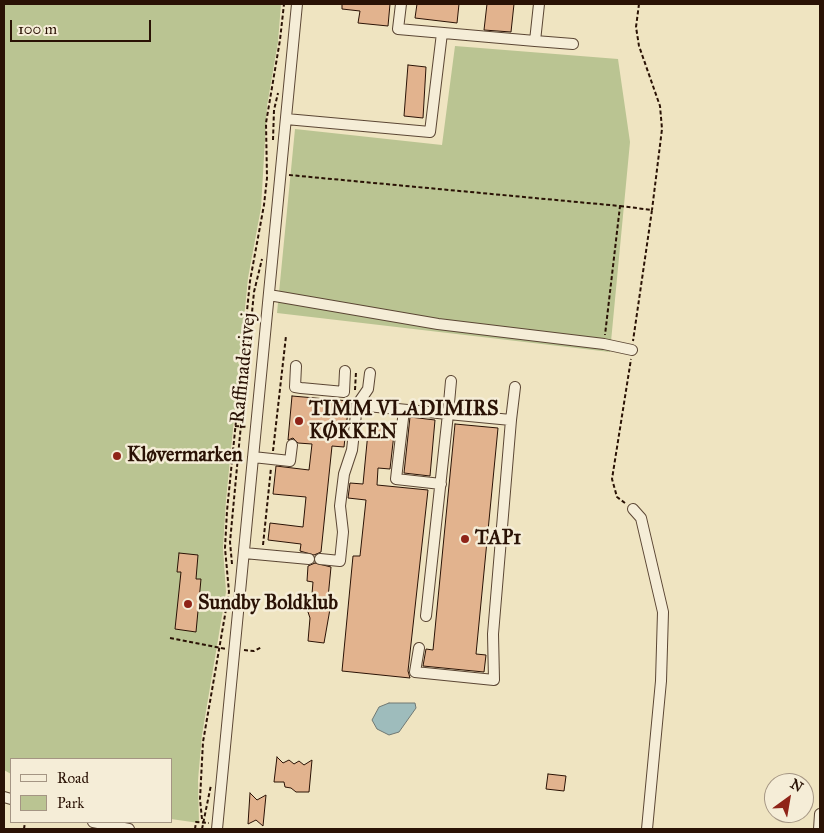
<!DOCTYPE html>
<meta charset="utf-8">
<style>
body{margin:0}
#map{position:relative;width:824px;height:833px;overflow:hidden;background:#efe4c1;font-family:"IM FELL Great Primer",serif}
canvas{display:block}
.frame{position:absolute;inset:0;border:5px solid #2a1205;pointer-events:none}
.legend{position:absolute;left:10px;top:758px;width:162px;height:65px;box-sizing:border-box;background:#f5edd7;border:1px solid #a49583;margin:0;padding:6px 9px;list-style:none;font-size:15px;color:#2a1205}
.legend li{display:flex;align-items:center;gap:10px;height:25px}
.legend b{width:25px;border:1px solid #a49583}
.north{position:absolute;left:764px;top:773px;width:50px;height:50px;box-sizing:border-box;background:#f5edd7;border:1px solid #a49583;border-radius:50%;rotate:32deg;font-size:14px;font-weight:700;line-height:20px;text-align:center;color:#2a1205}
.north::after{content:'';display:block;margin:auto;width:18px;height:22px;background:#8f2418;clip-path:polygon(50% 0,100% 100%,50% 72%,0 100%)}
.scale{position:absolute;left:10px;top:20px;width:141px;height:22px;box-sizing:border-box;border:2px solid #2a1205;border-top:0;padding-left:6px;font-size:15px;line-height:18px;white-space:nowrap;color:#2a1205;-webkit-text-stroke:4px #f5edd7;paint-order:stroke}
</style>
<div id="map">
<canvas width="824" height="833"></canvas>
<div class="frame"></div>
<ul class="legend">
<li><b style="height:6px;background:#f5edd7"></b>Road</li>
<li><b style="height:14px;background:#bac492"></b>Park</li>
</ul>
<div class="north">N</div>
<div class="scale">100 m</div>
</div>
<script>
const c = document.querySelector('canvas').getContext('2d');
c.lineJoin = 'round';
function fillPath(path, color) { c.fillStyle = color; c.fill(path, 'evenodd'); }
const shape = rows => new Path2D(rows.map(r => 'M' + r).join(''));
function stroke(path, color, width, dash) { c.strokeStyle = color; c.lineWidth = width; c.lineCap = dash ? 'butt' : 'round'; c.setLineDash(dash || []); c.stroke(path); }
function write(font, color, halo, rows, align = 'center') {
  c.font = font + ' "IM FELL Great Primer",serif'; c.lineWidth = 5; c.setLineDash([]); c.textBaseline = 'middle'; c.strokeStyle = halo; c.fillStyle = color; for (const [text, x, y, turn = 0] of rows) {
    c.save(); c.translate(x, y); c.rotate((+turn || 0) * Math.PI / 180); c.textAlign = isNaN(turn) ? turn : align; if (halo) c.strokeText(text, 0, 0); c.fillText(text, 0, 0); c.restore();
  }
}
fillPath(shape([
 [4,4,281,4,278,42,267,106,261,208,248,278,226,500,223,548,226,592,202,735,198,780,199,823,171,819,171,759,11,759,11,774,4,770],
 [455,46,618,59,630,142,610,352,277,313,295,129,442,145]
]), '#bac492');
const water = shape([
 [389,703,415,703,416,708,399,732,389,735,377,729,372,720,379,707,389,703]
]);
fillPath(water, '#9ebcbc');
stroke(water, '#707873', 1);
const building = shape([
 [342,4,390,4,388,26,358,23,360,11,342,9,342,4],
 [417,4,459,4,457,23,415,18,417,4],
 [487,4,514,4,511,32,484,30,487,4],
 [408,65,426,67,423,118,404,116,408,65],
 [292,396,349,401,344,447,332,446,321,552,314,555,300,551,301,544,268,540,270,523,303,527,306,497,273,494,276,466,309,470,312,444,298,443,293,438,288,440,292,396],
 [410,417,435,420,430,476,404,473,410,417],
 [369,422,395,425,390,469,378,468,377,485,428,490,408,671,410,678,342,671,353,556,360,556,366,500,348,498,350,483,363,484,369,422],
 [455,424,498,428,476,654,486,655,484,672,423,666,426,649,433,650,455,424],
 [179,553,198,555,196,579,201,579,196,632,175,629,181,572,177,572,179,553],
 [315,563,331,567,327,608,330,609,324,643,308,641,310,618,307,609,311,606,313,582,307,581,308,566,315,563],
 [277,757,283,763,289,760,294,764,299,761,304,765,312,760,309,792,296,792,291,788,285,787,284,782,274,782,277,757],
 [548,774,566,776,564,791,546,789,548,774],
 [250,793,257,800,266,795,263,826,256,820,248,824,250,793]
]);
fillPath(building, '#e2b38e');
stroke(building, '#2a1205', 1);
const minor = shape([
 [401,4,398,29,535,41,539,4],
 [535,41,573,44],
 [286,119,430,132,442,33],
 [269,295,438,324,604,344,632,350],
 [296,366,295,387,301,388,344,392,345,371],
 [357,405,448,414,426,616],
 [404,410,396,479,441,484],
 [511,420,515,387],
 [253,457,290,461,292,445],
 [633,509,641,518,663,612,661,681,647,829],
 [244,553,309,559],
 [320,559,340,561,343,532,340,506,344,474,352,450,357,405,368,389,370,373],
 [419,648,415,672,494,680,493,634,511,420,448,414,451,381],
 [4,797,11,799],
 [93,822,129,829],
 [217,829,297,4],
 [819,829,820,814]
]);
stroke(minor, '#5b4634', 12);
stroke(shape([
 [639,4,636,27,639,46,660,106,662,129,652,210],
 [273,140,274,110,278,93],
 [289,175,620,206,605,335],
 [620,206,652,210,633,341],
 [355,390,356,372],
 [235,426,248,427],
 [273,451,286,336],
 [625,503,617,497,612,479,631,359],
 [263,545,271,468],
 [232,564,230,542,240,435,254,292,262,259],
 [170,638,226,649],
 [244,650,254,651,262,647],
 [202,819,200,799,203,742,229,592,225,548,227,511,250,281,264,205,267,178,266,123,280,40,284,4],
 [24,829,25,822],
 [195,829,196,822,209,823],
 [202,829,211,785]
]), '#2a1205', 2, [4, 2.5]);
stroke(minor, '#f5edd7', 10);
for (const [x, y, r, color] of [
 [299,421,5,"#8f2418"],
 [117,456,5,"#8f2418"],
 [465,539,5,"#8f2418"],
 [188,604,5,"#8f2418"]
]) { const dot = new Path2D(); dot.arc(x, y, r, 0, 2 * Math.PI); c.fillStyle = color; c.fill(dot); stroke(dot, '#f5edd7', 2); }
write('20px', '#2a1205', '#f5edd7', [
 ["Raffinaderivej",244,368,-84]
]);
write('bold 20px', '#2a1205', '#f5edd7', [
 ["TIMM VLADIMIRS",309,410],
 ["KØKKEN",309,433],
 ["Kløvermarken",127,456],
 ["TAP1",475,539],
 ["Sundby Boldklub",198,604]
], 'left');
</script>
